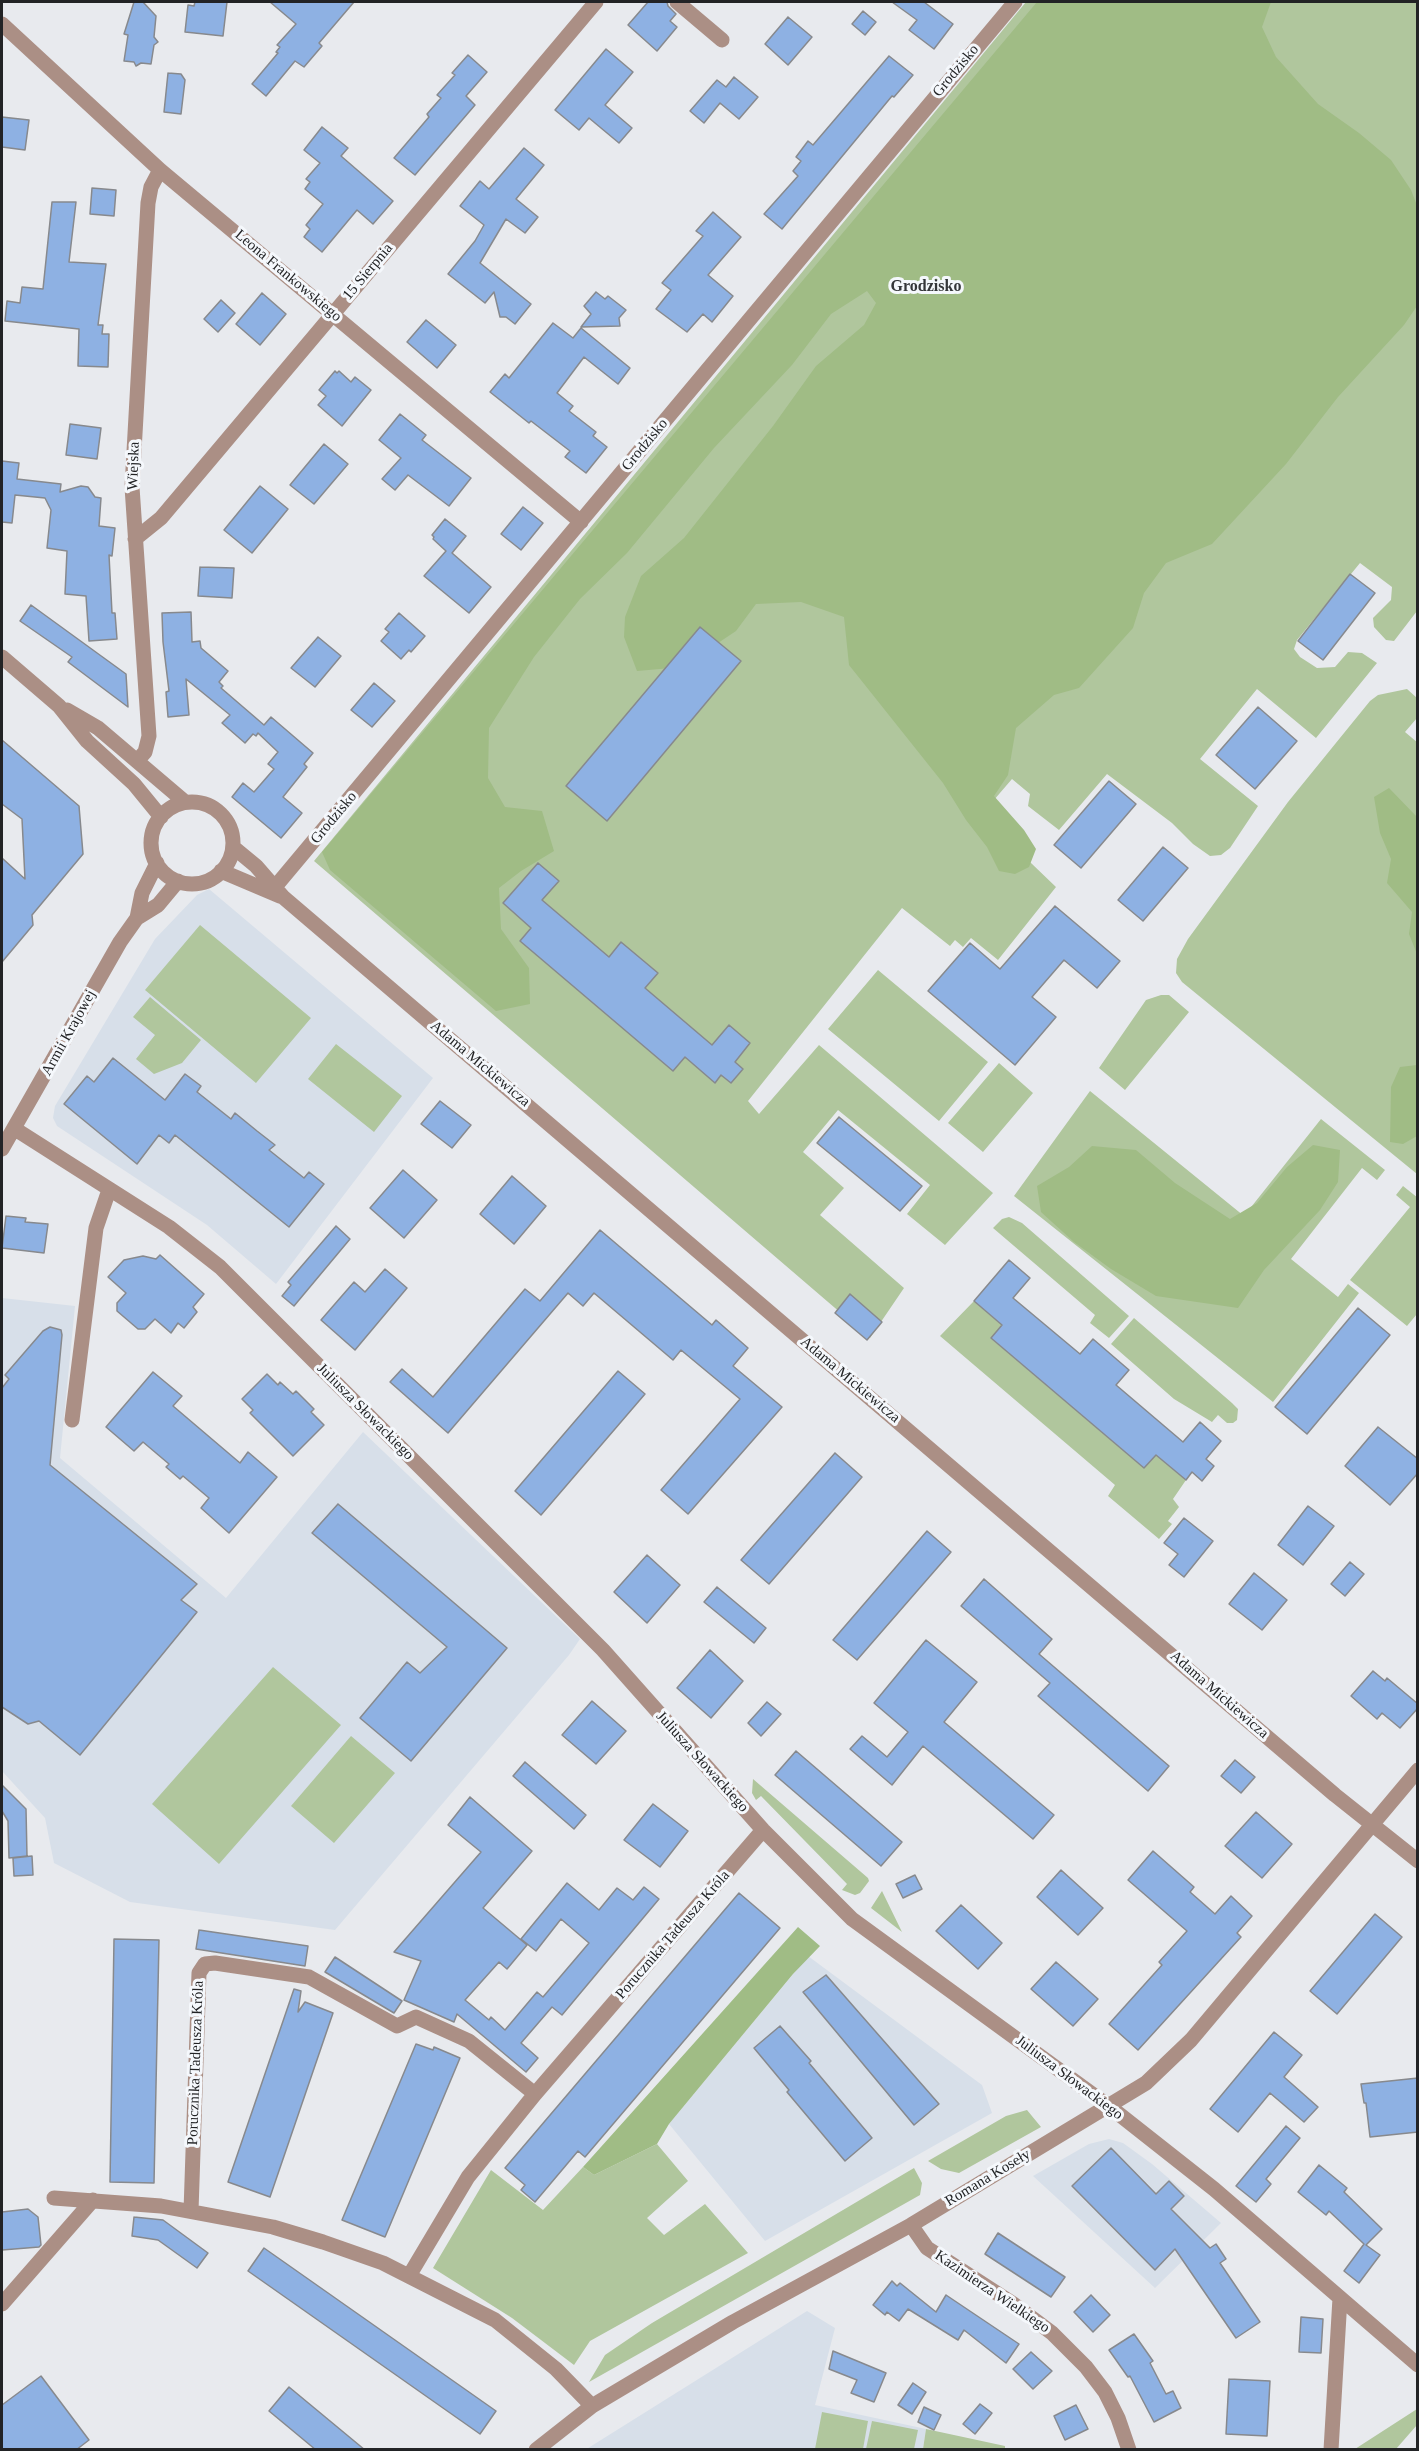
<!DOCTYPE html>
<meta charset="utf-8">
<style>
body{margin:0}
#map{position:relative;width:1419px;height:2451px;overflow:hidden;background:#e8eaee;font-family:Georgia,serif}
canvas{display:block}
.frame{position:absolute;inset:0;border:3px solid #222325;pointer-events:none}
</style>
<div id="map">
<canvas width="1419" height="2451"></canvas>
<div class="frame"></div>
</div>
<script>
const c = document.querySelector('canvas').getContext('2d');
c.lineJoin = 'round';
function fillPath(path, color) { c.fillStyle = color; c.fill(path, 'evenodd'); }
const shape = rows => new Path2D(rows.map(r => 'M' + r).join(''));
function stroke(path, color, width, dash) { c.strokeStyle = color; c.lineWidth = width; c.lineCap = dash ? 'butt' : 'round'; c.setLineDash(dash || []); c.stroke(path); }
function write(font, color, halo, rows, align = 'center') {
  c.font = font + ' Georgia,serif'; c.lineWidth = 6; c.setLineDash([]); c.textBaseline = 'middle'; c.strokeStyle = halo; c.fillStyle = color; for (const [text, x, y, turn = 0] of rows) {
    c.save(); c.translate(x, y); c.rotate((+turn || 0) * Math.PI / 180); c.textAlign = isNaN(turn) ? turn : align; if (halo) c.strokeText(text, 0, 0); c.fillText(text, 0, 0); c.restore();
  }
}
fillPath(shape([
 [209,889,433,1078,276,1284,207,1225,57,1126,53,1118,55,1106,155,939,197,895],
 [2,1298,75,1306,60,1458,226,1598,363,1432,580,1639,569,1655,335,1930,130,1902,54,1863,45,1818,2,1771],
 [808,1956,982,2085,992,2113,765,2241,669,2124],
 [1109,2139,1123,2143,1152,2164,1221,2223,1155,2288,1033,2176,1089,2144],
 [807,2311,835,2328,815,2405,926,2429,923,2449,585,2450]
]), '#d7dfe9');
fillPath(shape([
 [1026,2,1417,2,1417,611,1394,641,1386,640,1374,627,1373,618,1391,600,1392,587,1360,563,1297,640,1294,649,1300,657,1317,668,1335,667,1348,652,1362,653,1377,663,1316,738,1257,689,1200,759,1258,806,1230,848,1221,855,1210,856,1193,844,1172,823,1107,774,1059,830,1028,806,1030,794,1012,779,981,815,1056,887,998,960,971,938,963,947,955,940,950,946,902,908,748,1101,759,1114,819,1045,993,1193,945,1245,907,1214,930,1185,838,1110,803,1152,844,1188,820,1215,904,1288,870,1338,314,861],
 [1407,689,1417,698,1417,718,1405,732,1418,743,1417,1174,1182,982,1176,973,1177,959,1188,939,1288,802,1370,701,1378,695],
 [200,925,311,1018,256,1083,145,990],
 [878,970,988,1062,939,1121,828,1029],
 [1161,995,1169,995,1189,1012,1125,1090,1099,1068,1146,1000],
 [150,997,201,1040,182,1063,154,1074,136,1059,155,1035,133,1017],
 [336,1044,402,1096,374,1132,308,1079],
 [999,1063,1033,1093,983,1152,948,1123],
 [1090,1091,1244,1216,1321,1119,1385,1170,1377,1180,1362,1168,1291,1259,1338,1297,1348,1284,1359,1293,1273,1402,1014,1196],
 [1403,1186,1418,1198,1417,1314,1407,1326,1350,1280,1410,1207,1396,1195],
 [1009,1217,1022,1223,1129,1316,1109,1338,1090,1323,1095,1315,993,1228,1002,1219],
 [974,1301,1002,1325,992,1339,1144,1468,1156,1455,1186,1480,1173,1499,1179,1507,1168,1521,1172,1524,1159,1539,1108,1496,1115,1485,940,1336],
 [1134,1318,1232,1403,1238,1409,1237,1420,1233,1423,1227,1423,1218,1415,1212,1422,1174,1399,1111,1344],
 [273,1667,341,1725,219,1864,152,1804],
 [351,1736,395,1773,334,1843,291,1806],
 [753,1779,868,1878,869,1881,860,1893,855,1895,842,1890,847,1884,761,1796,756,1800,752,1793],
 [882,1891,902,1932,871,1908],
 [1027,2110,1041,2127,959,2173,941,2169,928,2161,1006,2116],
 [657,2144,688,2181,647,2218,664,2235,705,2204,748,2253,590,2341,574,2365,512,2318,433,2268,491,2170,543,2210,583,2167,594,2175],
 [914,2168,922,2183,920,2195,589,2382,605,2355,652,2323],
 [1417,2409,1417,2425,1396,2449,1355,2449],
 [822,2412,868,2421,863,2449,815,2449],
 [872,2421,918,2430,914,2449,866,2449],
 [926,2429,1005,2446,1005,2449,923,2449]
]), '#b0c69d');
fillPath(shape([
 [1037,2,1271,2,1262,27,1276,57,1318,104,1359,133,1391,160,1411,190,1418,208,1417,306,1404,325,1338,397,1286,464,1212,544,1166,563,1144,593,1133,628,1079,688,1054,695,1016,728,1008,775,994,796,1024,830,1036,849,1029,867,1015,874,999,871,987,847,966,820,943,783,849,665,844,617,801,602,756,604,736,631,715,645,671,668,637,671,624,637,625,617,641,576,684,538,773,426,816,366,864,325,876,303,867,291,831,314,792,365,714,448,627,553,580,599,534,657,489,728,488,778,505,807,542,811,554,851,521,871,499,888,501,929,529,968,530,1004,496,1011,330,870,322,852],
 [1389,788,1417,817,1417,954,1409,934,1412,912,1387,883,1391,859,1380,833,1374,797],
 [1417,1065,1417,1136,1403,1144,1390,1142,1391,1087,1400,1067],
 [1313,1145,1340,1150,1338,1182,1320,1210,1264,1270,1238,1308,1156,1296,1111,1269,1074,1242,1041,1212,1037,1186,1069,1167,1092,1146,1136,1150,1175,1183,1230,1219,1257,1203,1287,1167],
 [798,1927,820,1946,793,1974,669,2124,657,2144,594,2175,583,2167]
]), '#a0bc85');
const building = shape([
 [134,2,143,2,156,16,154,37,158,42,154,45,151,64,141,63,136,66,134,62,124,61,128,35,124,34,134,2],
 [195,2,227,2,223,36,185,32,188,5,194,6,195,2],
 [270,2,354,2,319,43,322,46,304,67,295,61,266,96,252,84,278,53,276,52,280,47,277,45,296,24,270,2],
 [648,2,667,2,668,6,676,14,670,21,677,27,657,51,628,25,648,2],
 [892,2,924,2,953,24,934,49,909,30,917,20,892,2],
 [863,11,876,22,865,35,852,24,863,11],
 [788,17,812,37,788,65,765,44,788,17],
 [606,49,633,72,605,105,632,128,619,143,589,118,579,130,555,110,606,49],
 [468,55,487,72,466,96,475,105,415,175,394,158,429,117,427,114,441,98,437,95,455,75,452,73,468,55],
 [889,56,913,75,894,97,892,96,782,229,764,214,798,176,793,171,801,161,796,157,808,141,813,145,889,56],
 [168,73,181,74,185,80,181,114,164,112,168,73],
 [734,77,758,97,739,119,720,103,704,123,690,111,717,80,726,87,734,77],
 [2,117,29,120,25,150,2,147,2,117],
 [322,127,348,148,341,156,393,201,373,224,357,210,322,252,304,237,310,229,306,225,323,204,305,189,310,182,306,179,320,163,304,150,322,127],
 [524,148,544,165,516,199,538,217,525,233,506,219,480,263,531,304,515,324,506,317,500,317,494,292,485,303,448,274,475,241,484,225,460,206,480,181,489,189,524,148],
 [92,188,116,190,114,216,90,214,92,188],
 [52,202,76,202,69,262,106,264,98,325,103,325,102,334,109,334,108,367,78,366,79,329,5,321,7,301,20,303,22,287,43,289,52,202],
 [713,212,741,237,708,275,733,296,712,322,703,314,687,332,656,309,671,290,662,283,703,236,696,231,713,212],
 [596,292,605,299,608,296,626,310,619,318,620,326,581,327,591,314,584,306,596,292],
 [262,293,286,314,260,345,236,324,262,293],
 [221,300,235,313,218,332,204,319,221,300],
 [426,320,456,345,437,368,407,342,426,320],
 [553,323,573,338,581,328,630,368,618,384,584,357,557,393,573,406,569,411,596,432,593,436,607,447,586,473,565,457,570,451,531,421,529,423,490,392,505,374,509,378,553,323],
 [335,371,337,373,339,371,351,382,355,377,371,390,342,426,318,405,326,396,319,390,335,371],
 [400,414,426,435,422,440,471,478,449,506,408,475,395,490,382,479,401,458,379,440,400,414],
 [70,424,101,428,97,459,66,455,70,424],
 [324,444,348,464,314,504,290,485,324,444],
 [2,461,19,463,17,479,61,484,60,492,81,486,88,487,95,497,101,498,99,526,115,528,112,556,109,555,112,613,115,613,117,639,89,641,86,596,65,594,67,551,47,548,51,510,45,498,15,495,12,523,2,522,2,461],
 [260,486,288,509,252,553,224,530,260,486],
 [523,507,543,523,521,550,501,534,523,507],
 [445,519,466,536,452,553,491,587,469,613,424,576,446,551,433,539,434,537,432,535,445,519],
 [200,567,234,568,232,598,198,596,200,567],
 [1350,574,1375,593,1323,660,1298,641,1350,574],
 [31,605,126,674,128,707,68,662,72,657,20,621,31,605],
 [191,612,192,642,200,641,201,648,228,671,219,682,223,686,221,688,264,725,271,717,313,753,304,764,307,767,283,797,302,813,281,838,232,797,243,783,254,792,274,769,268,764,278,752,258,733,256,736,253,734,245,743,222,723,230,715,186,679,189,715,168,717,166,692,169,691,163,642,162,613,191,612],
 [399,613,425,636,411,652,409,650,401,659,381,641,389,632,385,629,399,613],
 [700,627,741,661,607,821,566,786,700,627],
 [318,637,341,656,315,687,291,668,318,637],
 [374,683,395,701,372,727,351,710,374,683],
 [1258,707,1297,741,1255,789,1216,755,1258,707],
 [2,740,79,806,83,854,32,915,33,925,2,962,2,858,25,879,22,819,2,804,2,740],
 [1109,781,1136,804,1081,868,1054,845,1109,781],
 [1163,847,1188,868,1143,921,1118,900,1163,847],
 [538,863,559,881,542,900,609,957,621,942,658,973,645,988,712,1045,729,1025,750,1043,735,1062,743,1069,731,1083,721,1075,715,1083,685,1057,673,1071,520,941,531,928,503,903,538,863],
 [1055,906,1120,961,1097,988,1064,960,1032,997,1056,1017,1015,1065,928,991,970,943,1000,969,1055,906],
 [113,1058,165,1100,185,1074,201,1086,197,1092,231,1119,235,1113,257,1131,275,1145,269,1150,304,1178,309,1172,324,1184,289,1227,175,1135,169,1143,159,1135,137,1164,64,1104,87,1076,94,1082,113,1058],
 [440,1101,471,1125,452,1148,421,1124,440,1101],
 [839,1117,922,1186,900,1211,817,1143,839,1117],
 [403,1170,437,1200,404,1238,370,1208,403,1170],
 [512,1176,546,1206,514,1244,480,1214,512,1176],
 [6,1216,26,1218,25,1222,48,1224,44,1253,2,1248,6,1216],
 [336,1226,350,1239,294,1306,282,1296,291,1285,288,1282,336,1226],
 [600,1230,712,1325,716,1320,748,1348,733,1366,782,1407,688,1514,661,1490,740,1399,681,1350,673,1360,594,1293,583,1306,568,1293,448,1433,390,1382,402,1369,433,1397,525,1289,540,1301,600,1230],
 [160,1255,204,1294,193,1307,197,1312,184,1328,178,1323,171,1333,155,1319,145,1329,138,1329,117,1311,117,1303,126,1293,108,1277,124,1260,143,1256,156,1259,160,1255],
 [1009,1260,1030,1278,1013,1298,1080,1354,1093,1339,1129,1370,1116,1385,1183,1442,1200,1422,1221,1441,1206,1459,1214,1466,1202,1481,1192,1472,1186,1480,1156,1455,1144,1468,991,1338,1002,1325,974,1301,1009,1260],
 [385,1269,407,1288,355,1350,321,1320,354,1282,365,1292,385,1269],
 [850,1294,882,1322,867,1340,835,1313,850,1294],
 [1358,1308,1390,1335,1307,1434,1275,1407,1358,1308],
 [50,1327,61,1330,62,1335,50,1465,197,1584,181,1600,197,1612,80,1755,39,1721,28,1724,2,1707,2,1388,9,1379,5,1375,43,1331,50,1327],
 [618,1371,645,1394,541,1515,515,1491,618,1371],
 [153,1372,182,1396,173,1406,240,1463,248,1452,277,1477,229,1533,201,1508,209,1498,183,1476,180,1479,166,1467,169,1464,143,1442,134,1451,106,1427,153,1372],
 [267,1374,278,1385,280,1382,293,1394,296,1391,314,1409,311,1412,324,1425,293,1456,250,1413,253,1410,242,1399,267,1374],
 [1378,1427,1418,1459,1418,1473,1390,1505,1345,1466,1378,1427],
 [835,1453,862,1477,769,1584,741,1560,835,1453],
 [338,1504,507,1648,411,1761,360,1718,407,1662,420,1673,447,1647,312,1533,338,1504],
 [1308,1506,1334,1526,1303,1565,1278,1545,1308,1506],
 [1184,1518,1213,1541,1184,1577,1169,1565,1178,1554,1164,1543,1184,1518],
 [927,1531,951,1552,857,1660,833,1640,927,1531],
 [647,1555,680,1585,647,1623,614,1592,647,1555],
 [1350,1562,1364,1574,1345,1596,1331,1584,1350,1562],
 [1254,1573,1287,1600,1262,1630,1229,1604,1254,1573],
 [984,1579,1052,1639,1039,1654,1169,1766,1148,1791,1038,1696,1050,1683,961,1606,984,1579],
 [717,1587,766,1628,754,1643,704,1602,717,1587],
 [926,1640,977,1682,944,1722,1054,1815,1033,1839,923,1746,892,1785,850,1749,862,1736,887,1757,908,1732,874,1703,926,1640],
 [710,1650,743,1681,711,1718,677,1688,710,1650],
 [1373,1671,1385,1681,1387,1678,1418,1704,1418,1708,1400,1728,1382,1713,1377,1719,1351,1696,1373,1671],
 [592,1701,626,1731,596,1764,562,1735,592,1701],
 [767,1702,781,1714,761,1736,748,1723,767,1702],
 [796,1751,902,1842,881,1866,775,1775,796,1751],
 [1235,1760,1255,1777,1241,1793,1221,1776,1235,1760],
 [525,1762,586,1815,574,1829,513,1776,525,1762],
 [2,1785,26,1809,27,1856,9,1858,8,1821,2,1811,2,1785],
 [470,1797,532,1851,483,1908,527,1945,507,1969,499,1962,465,2000,489,2020,491,2017,505,2030,537,1992,543,1997,589,1943,561,1919,536,1951,521,1939,567,1883,599,1910,617,1888,633,1900,644,1887,659,1899,562,2015,552,2007,521,2043,538,2058,526,2072,457,2014,454,2022,404,2000,421,1961,394,1952,481,1852,448,1825,470,1797],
 [653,1804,688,1831,660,1867,624,1840,653,1804],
 [1256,1812,1292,1844,1262,1878,1225,1846,1256,1812],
 [1153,1851,1194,1887,1190,1892,1215,1914,1231,1896,1252,1916,1237,1933,1241,1937,1138,2050,1109,2024,1162,1965,1159,1962,1187,1931,1128,1880,1153,1851],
 [32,1856,33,1875,14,1876,13,1858,32,1856],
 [1061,1870,1103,1908,1078,1935,1037,1897,1061,1870],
 [915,1875,922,1889,903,1898,896,1884,915,1875],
 [739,1893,780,1928,585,2157,578,2151,535,2202,521,2190,525,2185,505,2168,739,1893],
 [961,1905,1002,1943,978,1969,936,1931,961,1905],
 [1375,1914,1402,1937,1337,2014,1310,1991,1375,1914],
 [199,1930,308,1946,305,1966,196,1949,199,1930],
 [114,1939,159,1940,154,2183,110,2182,114,1939],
 [335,1957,402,2001,394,2013,325,1972,335,1957],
 [1056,1962,1098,1999,1073,2026,1031,1989,1056,1962],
 [826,1975,939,2104,914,2125,803,1992,826,1975],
 [294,1989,301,1991,298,2012,305,2002,333,2013,270,2197,228,2182,294,1989],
 [780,2026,811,2061,809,2063,872,2138,845,2161,787,2092,789,2090,754,2048,780,2026],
 [1274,2032,1302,2055,1284,2077,1318,2107,1304,2122,1270,2093,1238,2132,1210,2109,1274,2032],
 [416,2044,433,2050,434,2047,460,2058,385,2237,342,2220,416,2044],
 [1418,2078,1418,2132,1370,2137,1366,2103,1364,2103,1361,2084,1418,2078],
 [1286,2126,1300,2138,1266,2179,1271,2184,1256,2202,1236,2186,1286,2126],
 [1111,2148,1156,2194,1169,2181,1184,2196,1171,2209,1210,2248,1216,2244,1226,2259,1220,2263,1260,2322,1236,2338,1175,2249,1155,2270,1072,2186,1111,2148],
 [1319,2165,1347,2188,1344,2192,1382,2229,1366,2245,1380,2255,1359,2283,1344,2271,1364,2244,1329,2211,1326,2215,1298,2192,1319,2165],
 [28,2209,38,2217,41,2245,39,2247,2,2250,2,2212,28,2209],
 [134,2217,163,2220,208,2253,197,2268,158,2240,132,2236,134,2217],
 [998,2233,1065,2277,1051,2297,985,2254,998,2233],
 [264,2248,496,2411,480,2434,248,2271,264,2248],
 [892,2281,897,2286,900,2283,936,2312,946,2295,1019,2344,1006,2363,964,2330,958,2340,908,2309,899,2321,887,2312,885,2315,873,2305,892,2281],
 [1091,2295,1110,2315,1093,2332,1074,2312,1091,2295],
 [1301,2317,1323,2319,1321,2353,1299,2352,1301,2317],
 [1134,2334,1153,2361,1150,2363,1166,2394,1173,2391,1181,2408,1154,2422,1130,2376,1128,2377,1109,2350,1134,2334],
 [833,2351,886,2373,874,2402,851,2393,857,2380,829,2369,833,2351],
 [1031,2352,1052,2371,1033,2389,1013,2369,1031,2352],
 [41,2376,89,2440,76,2450,2,2450,2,2405,41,2376],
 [1229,2379,1270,2381,1267,2436,1226,2434,1229,2379],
 [913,2383,926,2392,912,2414,898,2405,913,2383],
 [289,2387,365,2450,316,2450,269,2411,289,2387],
 [980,2404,992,2413,975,2434,963,2424,980,2404],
 [1076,2405,1088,2429,1065,2440,1054,2416,1076,2405],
 [924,2407,941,2415,934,2430,918,2422,924,2407]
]);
fillPath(building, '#8eb1e3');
stroke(building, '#87898d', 1.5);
stroke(shape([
 [677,2,722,40],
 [2,24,160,170,581,522],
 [135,539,161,518,596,2],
 [2,657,59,706,87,741,134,784,161,817],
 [67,710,98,728,185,802],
 [137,761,145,752,149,736,132,487,148,203,151,187,160,170],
 '151 843a41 41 0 1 1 82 0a41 41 0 1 1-82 0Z',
 [233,847,256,866,283,897,1335,1795,1418,1861],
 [221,871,280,896],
 [275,887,1015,2],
 [137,918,142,893,157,863],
 [15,1129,169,1227,220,1267,603,1650,763,1830,852,1919,1110,2107,1214,2189,1418,2365],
 [2,1149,120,942,137,918,158,905,178,881],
 [72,1420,96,1228,109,1190],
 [54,2198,161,2206,273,2227,323,2242,383,2263,495,2320,556,2369,592,2406],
 [191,2211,199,1973,205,1964,215,1963,309,1977,397,2026,416,2017,469,2041,535,2094],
 [911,2225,927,2248,1012,2303,1052,2333,1086,2367,1105,2392,1118,2418,1129,2450],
 [409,2276,468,2177,535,2094,763,1830],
 [2,2304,93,2200],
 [536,2450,592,2406,733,2322,911,2225,1146,2083,1191,2040,1418,1770],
 [1331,2450,1340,2298]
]), '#ab8f85', 15);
write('15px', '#222325', '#f5f8fc', [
 ["Grodzisko",956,71,-50],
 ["15 Sierpnia",368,272,-50],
 ["Leona Frankowskiego",288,276,40],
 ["Grodzisko",645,445,-50],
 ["Wiejska",134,466,-88],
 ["Grodzisko",334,818,-50],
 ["Armii Krajowej",69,1033,-61],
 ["Adama Mickiewicza",480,1064,40],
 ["Adama Mickiewicza",850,1380,40],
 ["Juliusza Słowackiego",365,1412,45],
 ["Adama Mickiewicza",1219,1695,41],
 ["Juliusza Słowackiego",702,1762,48],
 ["Porucznika Tadeusza Króla",673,1935,-49],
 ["Porucznika Tadeusza Króla",196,2063,-88],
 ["Juliusza Słowackiego",1069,2078,37],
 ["Romana Koseły",988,2178,-31],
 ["Kazimierza Wielkiego",992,2292,34]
]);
write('bold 16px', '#343639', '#f5f8fc', [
 ["Grodzisko",926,287]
]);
</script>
